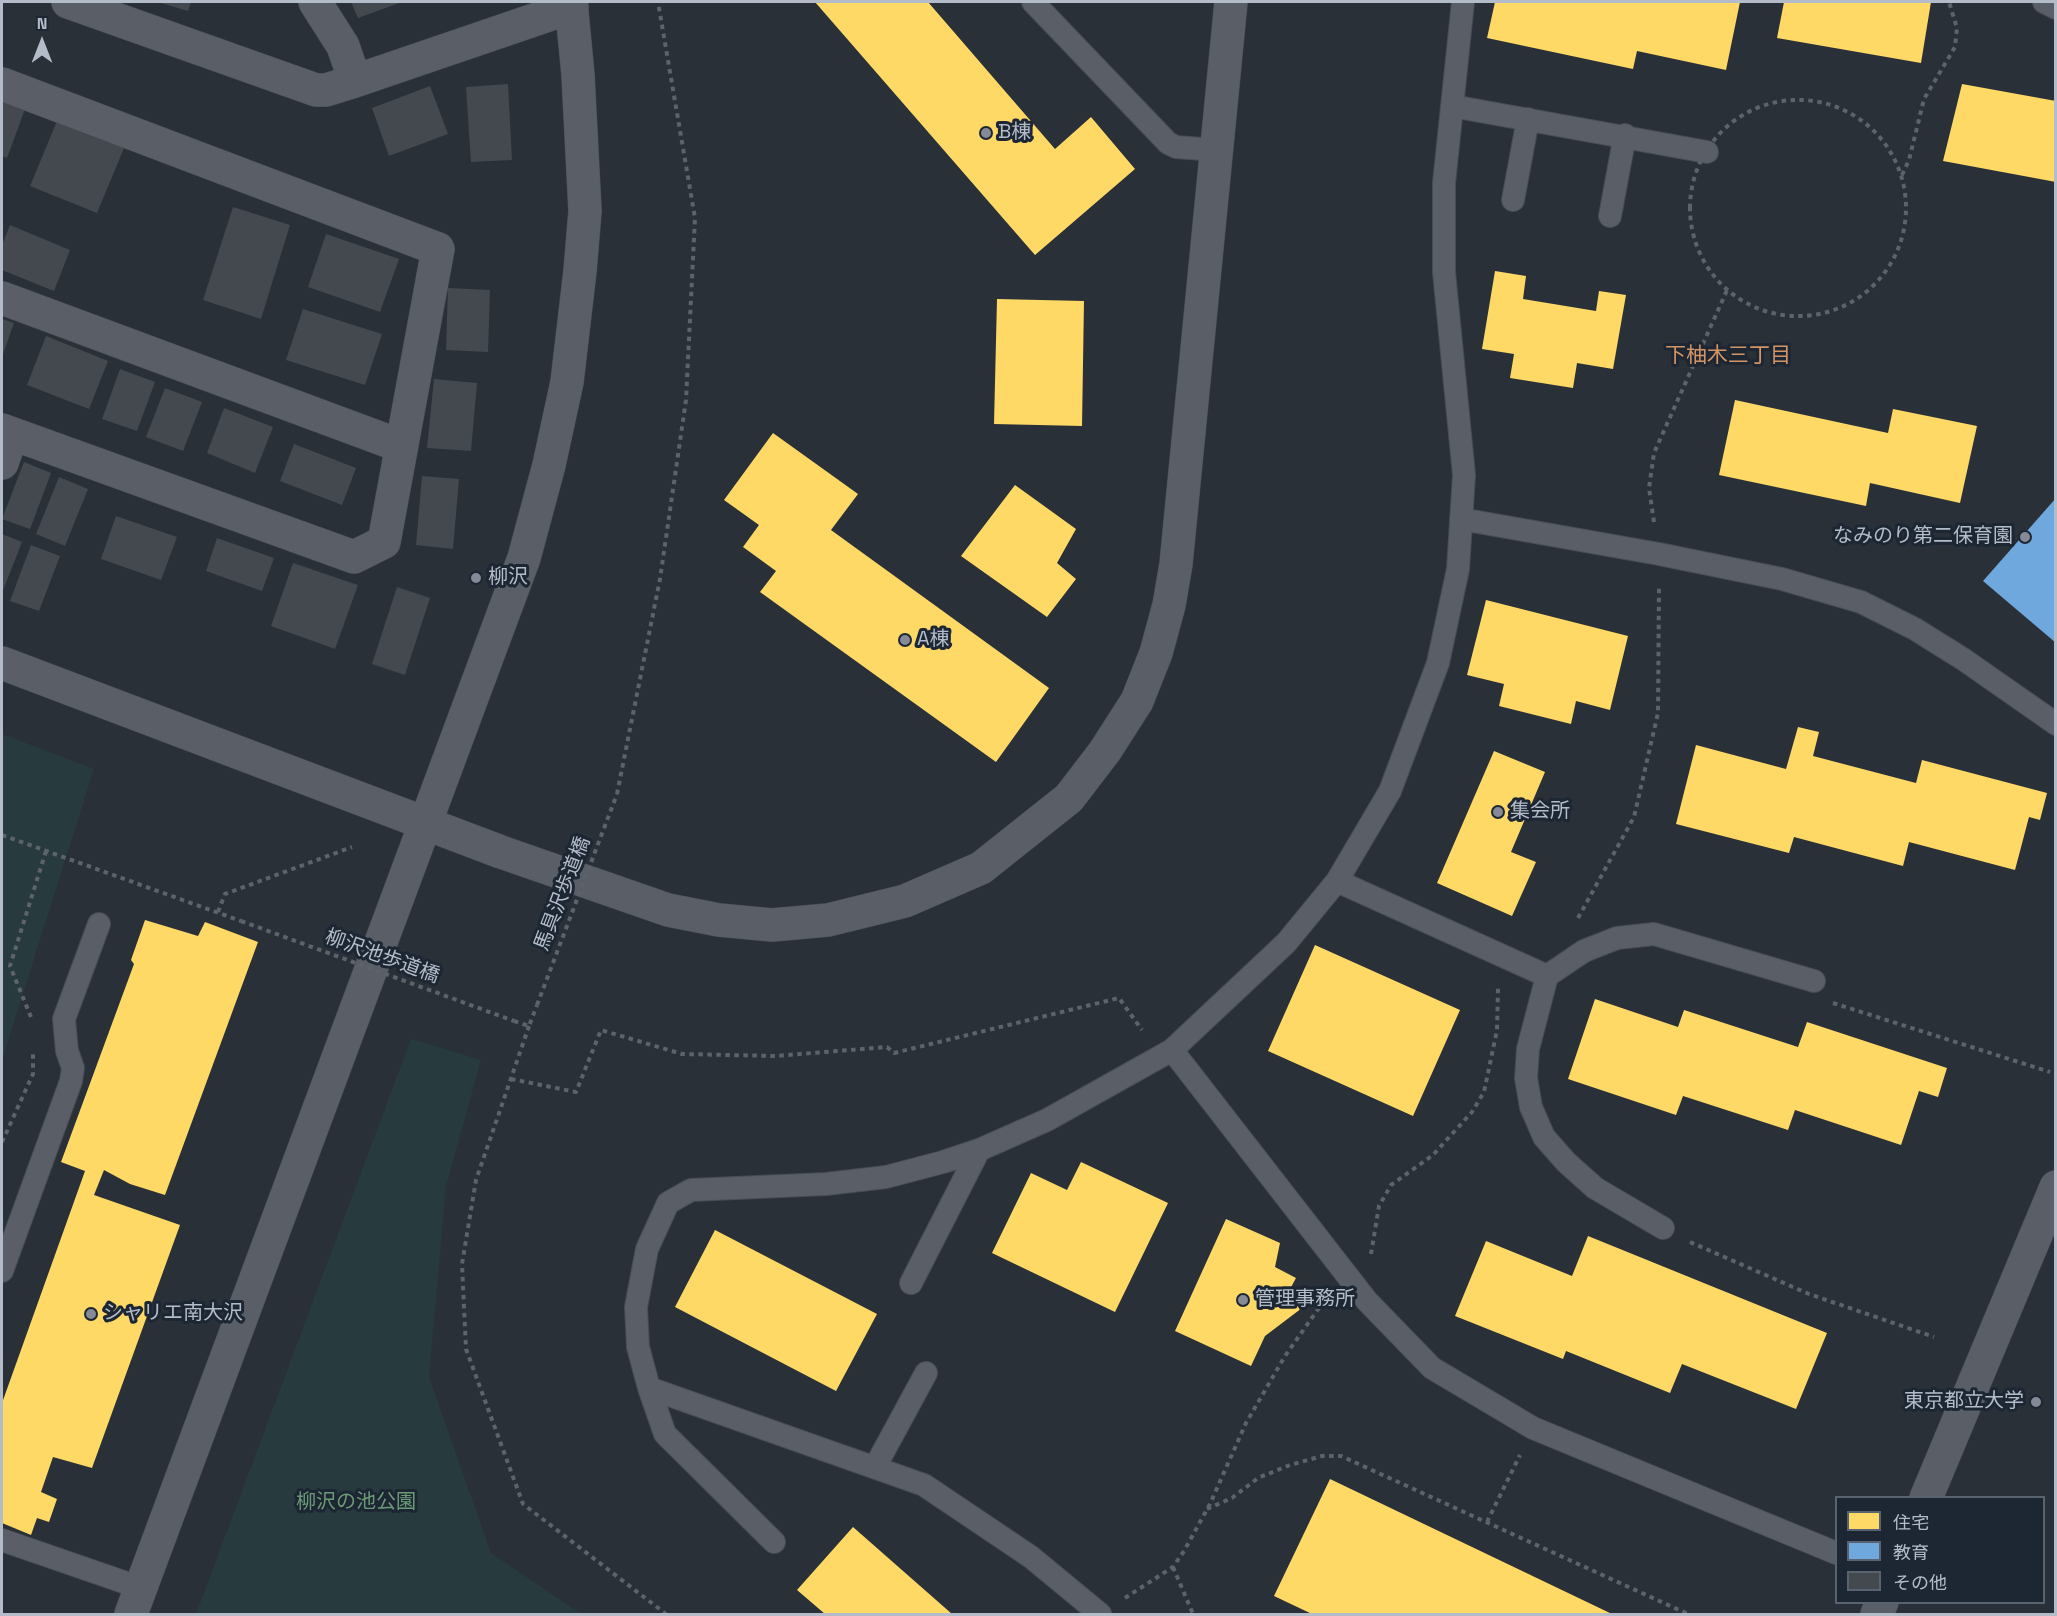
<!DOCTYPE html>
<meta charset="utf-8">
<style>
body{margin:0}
#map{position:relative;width:2057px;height:1616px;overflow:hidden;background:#2a3038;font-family:"Space Grotesk","Noto Sans JP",sans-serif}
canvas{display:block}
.frame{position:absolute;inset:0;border:3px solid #b4bcc9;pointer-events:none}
.legend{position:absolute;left:1835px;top:1496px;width:210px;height:108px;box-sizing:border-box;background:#1d2633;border:2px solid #59626f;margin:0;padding:8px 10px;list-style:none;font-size:18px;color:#b4bcc9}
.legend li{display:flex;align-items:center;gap:12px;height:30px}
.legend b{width:30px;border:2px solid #59626f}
.north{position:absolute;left:12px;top:12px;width:60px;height:60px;-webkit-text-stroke:4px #1d2633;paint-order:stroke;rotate:0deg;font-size:16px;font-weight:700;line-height:24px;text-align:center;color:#b4bcc9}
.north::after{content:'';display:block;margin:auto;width:21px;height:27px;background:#b4bcc9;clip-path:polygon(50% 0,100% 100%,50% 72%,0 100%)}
</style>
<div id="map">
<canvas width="2057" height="1616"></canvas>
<div class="frame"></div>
<ul class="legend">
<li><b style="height:16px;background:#ffd966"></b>住宅</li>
<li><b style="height:16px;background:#6fa8dc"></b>教育</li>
<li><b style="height:16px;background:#444950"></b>その他</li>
</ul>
<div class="north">N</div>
</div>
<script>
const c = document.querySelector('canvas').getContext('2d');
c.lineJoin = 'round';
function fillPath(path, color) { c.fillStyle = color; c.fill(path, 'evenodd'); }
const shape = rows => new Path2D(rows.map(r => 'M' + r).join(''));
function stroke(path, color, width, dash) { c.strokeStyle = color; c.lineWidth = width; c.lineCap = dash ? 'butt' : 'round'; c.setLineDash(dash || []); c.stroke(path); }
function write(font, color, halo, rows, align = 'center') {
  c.font = font + ' "Space Grotesk","Noto Sans JP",sans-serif'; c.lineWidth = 6; c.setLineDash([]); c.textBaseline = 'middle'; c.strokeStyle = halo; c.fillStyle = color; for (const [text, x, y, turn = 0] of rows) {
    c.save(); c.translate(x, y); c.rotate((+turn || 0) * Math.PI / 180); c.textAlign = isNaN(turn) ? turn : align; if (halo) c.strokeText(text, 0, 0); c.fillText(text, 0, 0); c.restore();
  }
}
fillPath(shape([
 [2,734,94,769,2,1060],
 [411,1039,481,1060,446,1186,429,1377,491,1553,581,1614,196,1614]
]), '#273a3e');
fillPath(shape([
 [815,2,928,2,1055,149,1091,117,1135,169,1035,255],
 [1495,2,1740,2,1726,70,1637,51,1633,69,1487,38],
 [1784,2,1931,2,1921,63,1777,38],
 [1962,84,2056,101,2056,182,1943,161],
 [1495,271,1526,276,1523,299,1596,311,1599,291,1626,295,1613,369,1577,363,1573,388,1510,378,1514,354,1482,349],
 [997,299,1084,301,1082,426,994,424],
 [1735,400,1888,433,1893,409,1977,426,1960,503,1870,483,1866,506,1719,475],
 [773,433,858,494,831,530,1049,688,996,762,760,592,776,571,743,547,759,525,724,500],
 [1015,485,1076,529,1057,563,1076,579,1047,617,961,556],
 [1486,600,1628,636,1610,710,1576,701,1571,724,1499,706,1504,684,1467,675],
 [1798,727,1819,732,1813,756,1916,783,1922,760,2047,793,2040,820,2029,817,2015,870,1909,842,1903,866,1794,837,1789,853,1676,824,1696,745,1786,769],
 [1494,751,1545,772,1511,852,1536,862,1512,916,1437,883],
 [145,920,198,936,205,922,258,942,165,1195,130,1184,104,1170,94,1195,180,1225,92,1468,53,1457,41,1492,57,1499,49,1522,37,1518,31,1535,2,1523,2,1403,85,1171,61,1162,134,964,131,960],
 [1315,945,1460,1010,1413,1116,1268,1051],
 [1595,999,1678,1027,1684,1010,1798,1047,1807,1022,1947,1068,1938,1097,1919,1091,1901,1145,1795,1110,1788,1130,1683,1096,1676,1115,1568,1079],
 [1081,1162,1168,1203,1115,1312,992,1253,1031,1173,1067,1190],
 [1226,1219,1280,1243,1275,1267,1296,1278,1289,1291,1302,1308,1265,1336,1251,1366,1175,1331],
 [715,1230,877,1314,836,1391,675,1307],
 [1588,1236,1827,1333,1796,1409,1682,1364,1670,1393,1566,1351,1563,1359,1455,1316,1486,1241,1572,1276],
 [1330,1479,1612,1614,1312,1614,1274,1596],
 [853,1527,952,1614,825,1614,797,1590]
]), '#ffd966');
fillPath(shape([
 [2056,498,2056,643,1983,581]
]), '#6fa8dc');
fillPath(shape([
 [158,2,191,2,188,11],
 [351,2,402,2,358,18],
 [508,84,512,160,471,162,466,87],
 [430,86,448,134,389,156,372,108],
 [2,101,25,109,7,158,2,156],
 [57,121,124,148,97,213,30,186],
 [233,207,290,225,261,319,203,300],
 [10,225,70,250,54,291,2,270,2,245],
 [326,234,399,259,380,312,308,287],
 [448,288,490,290,488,352,446,350],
 [303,309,382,334,365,385,286,360],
 [2,319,14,323,2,357],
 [46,336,108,361,89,409,27,385],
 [120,369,155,382,137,431,102,419],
 [434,379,477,383,471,451,427,448],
 [165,388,202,402,183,451,146,437],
 [224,408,273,427,255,473,207,453],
 [294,444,356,468,342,505,280,481],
 [24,462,51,473,30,529,2,519],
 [422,476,459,479,453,549,416,545],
 [59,477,88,489,65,546,36,534],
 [116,516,177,537,161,580,101,559],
 [2,534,22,542,2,593],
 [217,538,274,558,262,591,206,571],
 [31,545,60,556,39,611,10,601],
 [293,563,358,585,335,649,271,626],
 [397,587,430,598,405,675,372,664]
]), '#444950');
const service = shape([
 [1033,2,1168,143,1176,147,1216,150],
 [2044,2,2056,8],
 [1452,106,1707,152],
 [1513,200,1528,119],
 [1610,216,1625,135],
 [1461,519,1659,554,1782,579,1861,602,1915,629,1963,659,2056,724],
 [1337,881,1547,976],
 [1172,1050,1367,1301,1432,1368,1533,1428,1836,1553],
 [1663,1228,1595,1188,1566,1162,1544,1137,1531,1107,1526,1078,1528,1049,1547,976,1584,951,1617,938,1654,934,1814,981],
 [2,1271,71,1081,73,1068,67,1051,64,1019,99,924],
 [911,1283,979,1150],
 [649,1388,924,1485,1031,1557,1100,1614],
 [875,1467,926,1373],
 [2,1540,141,1588],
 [774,1542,665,1434,649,1388,638,1347,636,1307,647,1249,668,1203,691,1190,826,1184,886,1177,943,1162,979,1150,1047,1120,1172,1050,1286,943,1337,881,1390,791,1438,663,1458,569,1464,475,1444,272,1444,183,1463,2]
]);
const minor = shape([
 [68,2,316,90,326,90,355,81,572,7],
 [315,2,343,46,355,81],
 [2,84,438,249,384,542,354,557,2,430],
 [2,298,401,446],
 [2,463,12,434]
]);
const tertiary = shape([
 [2,663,501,852,668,910,719,920,772,925,828,920,905,901,981,868,1069,798,1105,751,1137,701,1156,653,1169,605,1176,564,1231,2],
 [1926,1498,2056,1187],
 [131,1614,524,558,549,465,567,382,580,271,585,211,578,75,571,2],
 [1877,1614,1882,1602]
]);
stroke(service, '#484c53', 24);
stroke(minor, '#484c53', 34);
stroke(tertiary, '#484c53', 34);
stroke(shape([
 '1690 208a108 108 0 1 1 216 0a108 108 0 1 1-216 0Z',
 [1902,175,1909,160,1924,99,1955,47,1957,28,1949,2],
 [1654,522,1649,488,1654,453,1728,288],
 [617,794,660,579,686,400,695,218,658,2],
 [2,835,241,921],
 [218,912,225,894,352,847],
 [1578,918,1634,817,1658,713,1659,586],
 [1833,1003,2050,1072],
 [31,1017,10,966,46,851],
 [514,1021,529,1026,537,1005],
 [529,1026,476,1180,462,1264,466,1349,523,1504,666,1614],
 [511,1079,576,1092,601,1030,682,1054,775,1056,887,1047,894,1053,1119,998,1142,1030],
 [2,1142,33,1074,33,1051],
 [1690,1242,1809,1294,1934,1337],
 [1371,1254,1379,1206,1391,1185,1433,1155,1472,1112,1484,1092,1497,1030,1498,988],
 [1207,1509,1232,1498,1258,1478,1290,1465,1322,1456,1341,1456,1688,1614],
 [1487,1522,1520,1455],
 [1173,1567,1193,1614],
 [1125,1598,1173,1567,1184,1551,1210,1504,1246,1423,1285,1356,1326,1298]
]), '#5d636a', 4, [4.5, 4.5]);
stroke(service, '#5a5e66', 22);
stroke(minor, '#5a5e66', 33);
stroke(tertiary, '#5a5e66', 33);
stroke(shape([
 [241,921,514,1021],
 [537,1005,617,794]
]), '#5d636a', 4, [4.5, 4.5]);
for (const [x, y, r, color] of [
 [986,133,6,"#848b96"],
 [2025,537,6,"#848b96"],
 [476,578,6,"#848b96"],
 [905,640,6,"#848b96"],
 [1498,812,6,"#848b96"],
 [1243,1300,6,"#848b96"],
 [91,1314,6,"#848b96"],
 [2036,1402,6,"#848b96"]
]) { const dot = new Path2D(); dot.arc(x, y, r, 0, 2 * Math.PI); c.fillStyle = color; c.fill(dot); stroke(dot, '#1d2633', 2); }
write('20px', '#b4bcc9', '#1d2633', [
 ["B棟",998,133],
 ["なみのり第二保育園",2013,537,"right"],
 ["柳沢",488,578],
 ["A棟",917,640],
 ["集会所",1510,812],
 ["管理事務所",1255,1300],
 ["シャリエ南大沢",103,1314],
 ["東京都立大学",2024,1402,"right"]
], 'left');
write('20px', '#b4bcc9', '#1d2633', [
 ["馬具沢歩道橋",563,894,-69],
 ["柳沢池歩道橋",382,957,20]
]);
write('20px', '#6b9a76', '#1d2633', [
 ["柳沢の池公園",356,1503]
]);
write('21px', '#d59563', '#1d2633', [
 ["下柚木三丁目",1728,356]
]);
</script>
